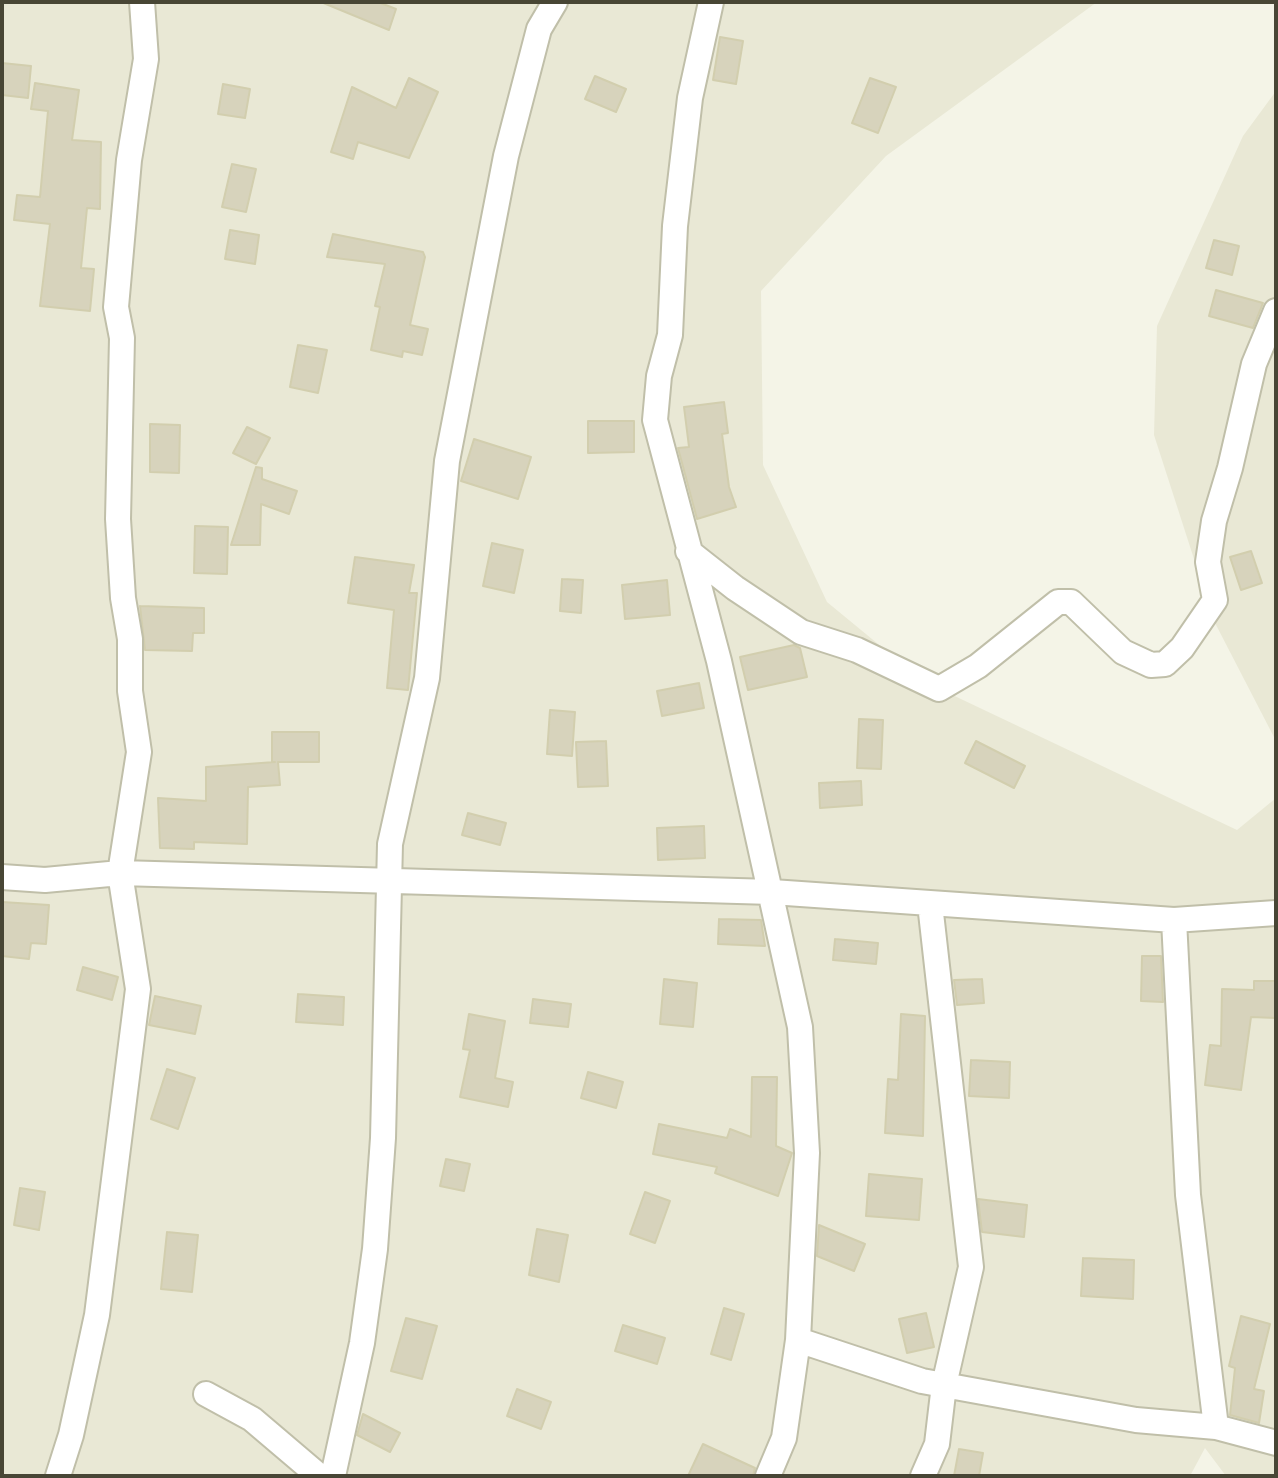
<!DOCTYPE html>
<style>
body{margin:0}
#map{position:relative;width:1278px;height:1478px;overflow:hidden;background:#f4f4e7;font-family:Raleway,sans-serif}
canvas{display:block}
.frame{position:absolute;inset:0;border:4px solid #484635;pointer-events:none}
</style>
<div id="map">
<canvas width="1278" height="1478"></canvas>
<div class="frame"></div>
</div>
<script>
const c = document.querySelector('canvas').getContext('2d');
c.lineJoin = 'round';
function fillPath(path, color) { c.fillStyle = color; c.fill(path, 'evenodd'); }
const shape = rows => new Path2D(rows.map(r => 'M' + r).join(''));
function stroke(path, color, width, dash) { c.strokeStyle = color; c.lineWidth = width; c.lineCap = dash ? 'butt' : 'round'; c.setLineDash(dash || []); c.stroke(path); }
fillPath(shape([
 [2,2,1097,2,886,156,761,291,763,465,827,602,923,681,1237,830,1276,798,1276,1476,1226,1476,1205,1448,1190,1476,2,1476],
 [1276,91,1276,741,1214,621,1154,435,1157,326,1243,136]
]), '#e9e8d5');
const building = shape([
 [321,2,378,2,396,9,389,30,321,2],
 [720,37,743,41,736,84,713,80,720,37],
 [2,63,31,66,28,98,2,95,2,63],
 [595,76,626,89,616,112,585,99,595,76],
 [409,78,438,92,409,158,358,142,353,159,331,152,352,87,396,108,409,78],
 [870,78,896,87,878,133,852,123,870,78],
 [35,83,79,90,72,140,101,142,100,209,87,208,81,268,94,269,90,311,40,306,50,224,14,220,17,195,40,197,48,111,31,109,35,83],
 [223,84,250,89,245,118,218,114,223,84],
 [232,164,256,169,246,212,222,207,232,164],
 [230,230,259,235,255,264,225,259,230,230],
 [333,234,423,252,425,257,410,325,428,329,422,355,403,351,402,357,371,350,380,307,375,306,385,264,327,257,333,234],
 [1214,240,1239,246,1232,275,1206,268,1214,240],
 [1216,290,1263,303,1253,328,1209,316,1216,290],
 [298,345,327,350,318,393,290,387,298,345],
 [724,402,728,433,722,434,729,487,736,507,697,519,678,448,689,447,684,407,724,402],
 [588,421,634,421,634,452,588,453,588,421],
 [150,424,180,425,179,473,150,472,150,424],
 [247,427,270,438,256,464,233,453,247,427],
 [474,439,531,457,518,499,461,481,474,439],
 [256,467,262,468,262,479,297,491,289,514,261,504,260,545,231,545,256,467],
 [195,526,228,527,227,574,194,573,195,526],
 [492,543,523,550,514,593,483,586,492,543],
 [1251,551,1262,583,1241,590,1230,557,1251,551],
 [355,557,414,565,409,593,417,593,408,690,387,688,394,610,348,603,355,557],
 [562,579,583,580,581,613,560,611,562,579],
 [667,580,670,615,625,619,622,585,667,580],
 [140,606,204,608,204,633,193,633,192,651,145,650,140,606],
 [794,645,800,648,807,677,748,690,740,657,794,645],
 [699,683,704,708,662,716,657,691,699,683],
 [550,710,575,712,572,756,547,754,550,710],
 [859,719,883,720,881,769,857,768,859,719],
 [272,732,319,732,319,762,278,762,280,785,248,787,247,844,194,842,194,849,160,848,158,798,206,801,206,767,275,762,272,762,272,732],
 [606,741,608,786,578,787,576,742,606,741],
 [976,741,1025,766,1014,788,965,763,976,741],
 [861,781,862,805,820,808,819,783,861,781],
 [468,813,506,823,500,845,462,835,468,813],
 [704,826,705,858,658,860,657,828,704,826],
 [2,902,49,905,46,944,31,943,29,959,2,956,2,902],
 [719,919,761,920,765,946,718,944,719,919],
 [835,939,878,943,876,964,833,960,835,939],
 [1142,956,1161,956,1163,1002,1141,1001,1142,956],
 [83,967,118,977,112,1000,77,990,83,967],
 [664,979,697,983,693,1027,660,1024,664,979],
 [982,979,984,1003,957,1005,954,980,982,979],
 [1254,981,1276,981,1276,1018,1251,1017,1241,1090,1205,1085,1210,1045,1221,1046,1222,989,1254,990,1254,981],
 [298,994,344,997,343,1025,296,1022,298,994],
 [155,996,201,1006,195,1034,149,1025,155,996],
 [533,999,571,1004,568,1027,530,1023,533,999],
 [469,1014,505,1021,495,1078,513,1082,508,1107,460,1097,470,1050,463,1049,469,1014],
 [901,1014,925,1016,923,1136,885,1133,888,1079,898,1080,901,1014],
 [971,1060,1010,1062,1009,1098,969,1096,971,1060],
 [167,1069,195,1078,178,1129,151,1119,167,1069],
 [588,1072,623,1082,616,1108,581,1098,588,1072],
 [752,1077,777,1077,776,1146,792,1153,778,1196,715,1173,717,1167,653,1154,659,1124,727,1138,730,1129,751,1137,752,1077],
 [446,1159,470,1164,464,1191,440,1186,446,1159],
 [869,1174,922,1179,919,1220,866,1216,869,1174],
 [20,1188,45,1192,39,1230,14,1225,20,1188],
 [645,1192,670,1201,655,1243,630,1234,645,1192],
 [978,1199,1027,1205,1024,1237,982,1232,978,1199],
 [819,1225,865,1244,854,1271,817,1256,819,1225],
 [537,1229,568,1235,559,1282,529,1275,537,1229],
 [167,1232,198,1235,192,1292,161,1289,167,1232],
 [1083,1258,1134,1260,1133,1299,1081,1296,1083,1258],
 [724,1308,744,1314,731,1360,711,1354,724,1308],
 [926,1313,934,1347,907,1353,899,1319,926,1313],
 [1241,1316,1270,1324,1254,1389,1264,1391,1259,1423,1230,1415,1235,1368,1229,1366,1241,1316],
 [406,1318,437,1326,422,1379,391,1371,406,1318],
 [623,1325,665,1338,657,1364,615,1351,623,1325],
 [517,1389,551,1402,541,1429,507,1416,517,1389],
 [363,1414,400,1433,390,1452,357,1435,363,1414],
 [703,1444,755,1468,753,1476,688,1476,703,1444],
 [959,1449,983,1453,979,1476,954,1476,959,1449]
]);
fillPath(building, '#d7d3bc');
stroke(building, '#d2ceae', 2);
const minor = shape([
 [711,2,690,98,675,226,670,335,659,376,655,420,719,661,800,1027,807,1153,798,1340,784,1438,768,1476],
 [688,551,735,588,801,632,857,650,939,689,978,666,1058,602,1071,602,1123,652,1151,665,1165,664,1182,648,1215,600,1208,562,1214,521,1230,468,1254,364,1276,311],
 [2,877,45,880,120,873,772,892,1174,920,1276,913],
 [798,1340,922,1381,1136,1420,1216,1427,1188,1195,1174,920],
 [206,1394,252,1419,319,1476],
 [1216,1427,1276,1443],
 [58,1476,71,1435,97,1315,138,989,120,873,139,752,130,691,130,639,123,598,118,519,122,338,116,307,129,160,146,59,142,2],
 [333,1476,362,1343,375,1249,383,1138,390,844,427,678,447,461,506,156,539,29,555,2],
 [923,1476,937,1444,944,1385,971,1267,930,904]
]);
stroke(minor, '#c0bfa9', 28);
stroke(minor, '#fff', 24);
</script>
